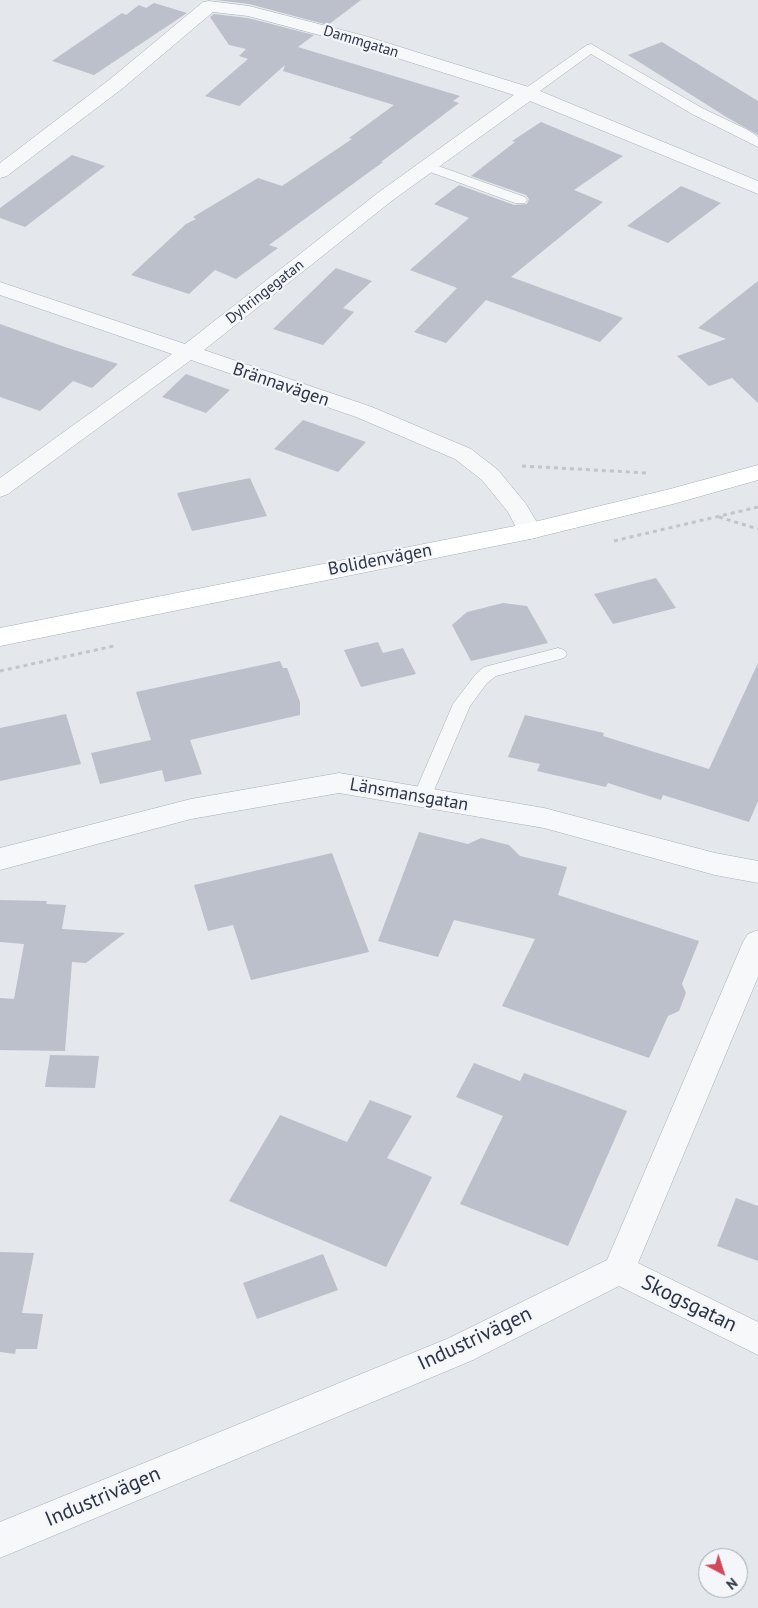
<!DOCTYPE html>
<meta charset="utf-8">
<style>
body{margin:0}
#map{position:relative;width:758px;height:1608px;overflow:hidden;background:#e4e7ec;font-family:"PT Sans",sans-serif}
canvas{display:block}
.north{position:absolute;left:698px;top:1548px;width:50px;height:50px;box-sizing:border-box;background:#f4f6f9;border:1px solid #a4a8b1;border-radius:50%;rotate:140deg;font-size:14px;font-weight:700;line-height:20px;text-align:center;color:#2b3445}
.north::after{content:'';display:block;margin:auto;width:18px;height:22px;background:#d1495b;clip-path:polygon(50% 0,100% 100%,50% 72%,0 100%)}
</style>
<div id="map">
<canvas width="758" height="1608"></canvas>
<div class="north">N</div>
</div>
<script>
const c = document.querySelector('canvas').getContext('2d');
c.lineJoin = 'round';
function fillPath(path, color) { c.fillStyle = color; c.fill(path, 'evenodd'); }
const shape = rows => new Path2D(rows.map(r => 'M' + r).join(''));
function stroke(path, color, width, dash) { c.strokeStyle = color; c.lineWidth = width; c.lineCap = dash ? 'butt' : 'round'; c.setLineDash(dash || []); c.stroke(path); }
function write(font, color, halo, rows, align = 'center') {
  c.font = font + ' "PT Sans",sans-serif'; c.lineWidth = 4.5; c.setLineDash([]); c.textBaseline = 'middle'; c.strokeStyle = halo; c.fillStyle = color; for (const [text, x, y, turn = 0] of rows) {
    c.save(); c.translate(x, y); c.rotate((+turn || 0) * Math.PI / 180); c.textAlign = isNaN(turn) ? turn : align; if (halo) c.strokeText(text, 0, 0); c.fillText(text, 0, 0); c.restore();
  }
}
fillPath(shape([
 [216,0,361,0,328,25,249,4],
 [154,3,187,13,94,75,52,61,122,13,126,15,139,5,146,8],
 [214,14,248,18,314,35,298,47,460,96,453,101,459,103,381,162,383,162,269,245,278,248,236,279,215,270,189,294,131,275,186,224,196,219,193,217,258,178,282,186,352,139,349,138,394,105,283,71,285,65,239,106,205,96,248,59,239,56,246,49,229,45,210,17],
 [662,42,758,101,758,135,728,118,628,55],
 [541,122,623,156,574,190,603,202,511,277,623,318,600,342,486,300,446,343,414,332,457,288,410,270,469,218,434,204,459,185,514,205,527,204,529,199,526,195,471,176,515,142,512,141],
 [72,155,105,166,25,227,0,218,0,208],
 [681,186,721,203,668,243,627,226],
 [336,268,372,281,343,308,354,312,323,345,273,329],
 [758,281,758,403,732,378,709,386,677,356,726,339,698,328],
 [0,324,68,348,118,364,92,388,73,381,40,411,0,397],
 [186,374,230,390,206,413,162,397],
 [303,420,366,442,338,472,274,449],
 [250,478,267,516,192,531,177,493],
 [656,578,676,608,613,624,594,594],
 [503,603,527,606,548,643,471,661,452,625,467,612],
 [378,642,383,653,403,648,416,674,361,687,344,650],
 [280,661,283,668,287,668,300,702,300,715,190,740,202,774,165,782,162,770,100,784,91,753,151,740,136,692],
 [758,663,758,801,749,822,663,795,661,800,608,783,606,787,537,771,540,764,508,757,525,715,604,733,603,736,709,769],
 [66,714,81,764,0,781,0,728],
 [419,832,468,844,481,838,509,845,520,856,567,867,558,895,699,941,682,984,686,993,679,1011,668,1016,649,1058,502,1006,535,939,454,920,438,957,378,941],
 [332,853,369,952,251,980,233,925,208,931,194,885],
 [0,900,47,901,46,904,66,905,62,929,125,933,86,963,72,962,65,1051,0,1050,0,998,14,999,24,944,0,942],
 [50,1055,99,1056,95,1088,45,1087],
 [474,1063,520,1081,524,1073,627,1111,568,1246,460,1204,503,1116,456,1097],
 [370,1100,412,1116,387,1158,432,1177,386,1267,229,1201,280,1115,347,1142],
 [736,1198,758,1206,758,1261,717,1246],
 [0,1252,34,1253,22,1313,43,1314,37,1349,16,1349,15,1354,0,1352],
 [323,1254,338,1290,257,1319,243,1283]
]), '#bbc0ca');
const lane = shape([
 [591,44,702,108,748,130,758,137,758,147,692,114,591,54,533,96,523,96,522,93,523,90,587,45,591,44],
 [427,162,525,197,527,200,525,203,515,203,422,169,420,166,427,162],
 [558,648,564,650,567,654,564,658,496,676,487,683,470,706,429,802,422,804,415,802,413,797,453,704,475,675,484,667,558,648]
]);
const street = shape([
 [209,1,249,6,365,36,535,89,758,181,758,194,530,101,393,200,204,350,372,407,471,449,498,470,526,504,542,531,539,537,530,539,521,537,508,512,482,480,455,459,356,417,191,360,8,494,0,497,0,478,172,354,0,295,0,282,185,344,379,192,514,95,353,44,248,16,213,12,123,88,7,176,0,178,0,163,109,80,203,2,209,1],
 [339,773,544,808,715,853,758,861,758,883,715,875,544,828,339,793,191,819,0,870,0,848,191,799,339,773],
 [758,930,758,977,638,1263,758,1322,758,1355,619,1286,473,1360,0,1558,0,1522,449,1338,607,1260,743,942,748,934,758,930]
]);
const secondary = shape([
 [758,465,758,480,673,504,530,539,0,646,0,628,530,523,670,489,758,465]
]);
stroke(lane, '#a9aeb7', 1);
stroke(street, '#a9aeb7', 1);
stroke(secondary, '#a9aeb7', 1);
stroke(shape([
 [522,466,648,473],
 [719,517,758,529],
 [614,541,758,507],
 [0,671,114,646]
]), '#c2c5cb', 3, [4, 4]);
fillPath(lane, '#f7f8fa');
fillPath(street, '#f7f8fa');
fillPath(secondary, '#fff');
write('15px', '#2b3445', '#f4f6f9', [
 ["Dammgatan",361,42,17],
 ["Dyhringegatan",265,292,-38]
]);
write('18px', '#2b3445', '#f4f6f9', [
 ["Brännavägen",281,385,19],
 ["Bolidenvägen",380,560,-11],
 ["Länsmansgatan",409,795,10]
]);
write('21px', '#2b3445', '#f4f6f9', [
 ["Skogsgatan",689,1304,26],
 ["Industrivägen",475,1339,-25],
 ["Industrivägen",103,1497,-23]
]);
</script>
